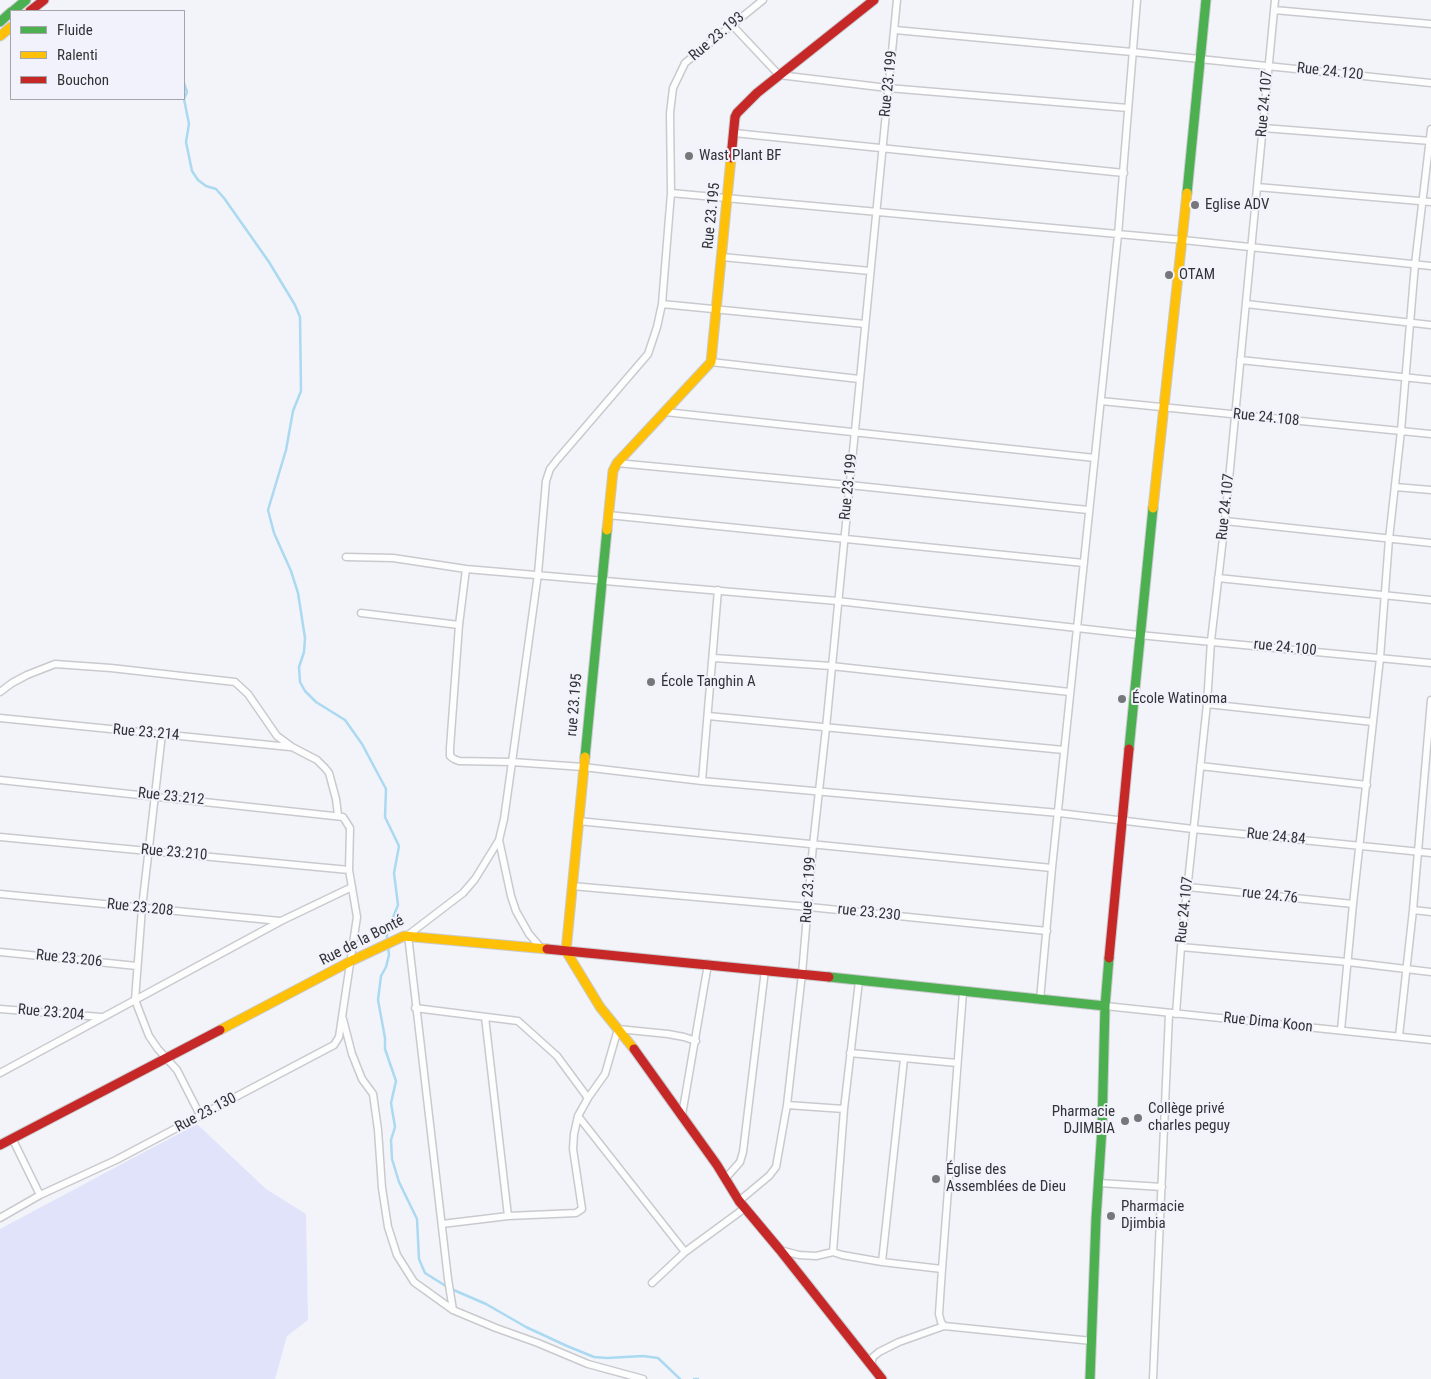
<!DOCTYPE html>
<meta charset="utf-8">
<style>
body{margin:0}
#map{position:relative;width:1431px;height:1379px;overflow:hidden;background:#f3f4f9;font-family:"Roboto Condensed",sans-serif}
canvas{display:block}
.legend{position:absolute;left:10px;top:10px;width:175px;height:90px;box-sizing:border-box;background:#f1f2fb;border:1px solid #a5a6ac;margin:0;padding:6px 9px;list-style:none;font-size:15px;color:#323336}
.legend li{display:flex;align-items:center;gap:10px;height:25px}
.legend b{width:25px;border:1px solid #a5a6ac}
</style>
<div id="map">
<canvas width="1431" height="1379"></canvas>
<ul class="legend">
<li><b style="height:6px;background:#4caf50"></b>Fluide</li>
<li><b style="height:6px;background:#ffc107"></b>Ralenti</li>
<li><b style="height:6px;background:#c62828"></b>Bouchon</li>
</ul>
</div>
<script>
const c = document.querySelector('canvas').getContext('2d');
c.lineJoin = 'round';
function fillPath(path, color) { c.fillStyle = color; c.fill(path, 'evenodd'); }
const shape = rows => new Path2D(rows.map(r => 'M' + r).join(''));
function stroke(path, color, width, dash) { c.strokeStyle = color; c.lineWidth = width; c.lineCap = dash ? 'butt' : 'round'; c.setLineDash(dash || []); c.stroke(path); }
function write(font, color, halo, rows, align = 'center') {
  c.font = font + ' "Roboto Condensed",sans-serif'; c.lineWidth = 4; c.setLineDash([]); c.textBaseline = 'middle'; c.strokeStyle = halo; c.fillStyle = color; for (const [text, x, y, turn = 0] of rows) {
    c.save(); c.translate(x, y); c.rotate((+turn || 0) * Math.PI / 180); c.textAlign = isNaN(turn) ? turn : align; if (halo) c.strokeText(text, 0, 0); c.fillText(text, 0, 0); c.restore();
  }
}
fillPath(shape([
 [197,1124,266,1189,306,1214,308,1320,287,1336,275,1379,0,1379,0,1229]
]), '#e0e3fa');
stroke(shape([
 [184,83,187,92,184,99,189,124,186,142,192,171,198,180,206,186,216,189,224,198,269,262,295,305,300,317,301,391,293,411,286,450,268,510,274,533,291,571,298,593,305,638,304,652,299,667,300,682,305,691,316,702,345,720,362,744,386,789,385,817,399,846,394,873,398,905,392,920,387,926,387,940],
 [388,946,389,955,386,967,381,976,378,1000,385,1038,385,1049,396,1081,391,1103,395,1127,391,1140,392,1159,399,1182,417,1219,419,1259,425,1273,449,1288,486,1304,526,1327,567,1346,594,1357,607,1358,643,1356,658,1358,680,1379],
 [694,1379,698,1379]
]), '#aad9f1', 2.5);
const street = shape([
 [1274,10,1431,24],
 [732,25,779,75,888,88,1128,108],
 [895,30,1132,52,1431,83],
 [1263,128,1431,141],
 [734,133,1124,173],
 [1257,187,1431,202],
 [671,193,1183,240,1431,266],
 [722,257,870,271],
 [662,304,865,324],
 [1246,304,1431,325],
 [1240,360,1431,380],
 [711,362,859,379],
 [1101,401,1431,434],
 [665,412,1095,458],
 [617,463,849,485,1088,510],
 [1395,487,1431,490],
 [608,515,1084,563],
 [1225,521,1431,543],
 [346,557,393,558,466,569,837,601,1139,635,1431,663],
 [466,569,459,625,450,748,450,756,454,759,459,761,512,762,583,767,702,781,1059,813,1193,829,1431,853],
 [1218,578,1431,600],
 [361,613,459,625],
 [714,658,831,666,1070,692],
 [0,692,12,683,27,675,55,664,111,668,235,682,248,694,277,736,292,747,317,760,325,768,329,773,336,799,338,815],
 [1207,704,1373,722],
 [708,716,1064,750],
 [0,718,290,747],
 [162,734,142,908,135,1000,149,1036,158,1049,177,1070,200,1115],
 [1200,766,1367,785],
 [0,780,343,817,350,828,349,870,357,917,339,1037,334,1045,116,1160,40,1195,0,1218],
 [702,781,718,590],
 [578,821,1052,868],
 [0,837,349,870],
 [499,840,511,896,516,911,529,934,542,949],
 [572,886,809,907,1047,931],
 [1188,887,1353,904],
 [0,894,280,921],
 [1413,910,1431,912],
 [1181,947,1348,962,1431,972],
 [0,952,137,966],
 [963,992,942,1269,939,1314,941,1322,944,1326,1092,1341],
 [1040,1000,1052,868,1118,235,1137,0],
 [1105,1006,1431,1040],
 [415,1008,518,1021,557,1056,588,1098],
 [0,1009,101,1017],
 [1176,1014,1181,947,1207,704,1211,641,1225,521,1275,0],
 [485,1017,508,1216,576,1213,582,1209,573,1149,574,1134,578,1116,588,1098,605,1074,618,1029,668,1034,684,1037,696,1041],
 [343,1019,352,1054,362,1079,373,1094,378,1130,382,1188,388,1227,397,1255,414,1282,453,1310,496,1328,538,1343,588,1364,643,1379],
 [1341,1030,1353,904,1380,658,1389,539,1401,431,1415,264,1431,129],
 [1399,1036,1413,910,1431,700],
 [850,1053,957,1063],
 [0,1073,281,921,352,887],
 [787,1105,844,1109],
 [682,1115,708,964],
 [578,1116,685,1252,745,1208],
 [12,1138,40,1195],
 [725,1179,740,1162,743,1152,765,970],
 [1099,1183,1162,1187],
 [739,1201,769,1176,776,1167,787,1105,802,974,813,845,826,728,897,0],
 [442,1224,508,1216],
 [780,1250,799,1255,816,1256,833,1252,842,1255,882,1262,942,1269],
 [833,1252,844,1109,859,981],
 [882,1262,904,1059],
 [652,1283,685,1252],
 [453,1310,448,1279,408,935,463,893,475,879,499,840,504,819,512,762,538,574,546,481,550,469,557,460,648,354,657,327,662,304,671,193,670,113,673,88,685,63,763,0],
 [871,1364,873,1357,879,1352,899,1342,944,1326],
 [1153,1379,1169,1014]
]);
const fast = shape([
 [13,11,26,0],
 [0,22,11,12],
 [1187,193,1206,0],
 [1129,749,1153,508],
 [585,757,607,530],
 [829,977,1105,1006],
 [1090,1379,1096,1219,1102,1128,1105,1006,1109,958]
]);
const slow = shape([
 [0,36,11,27],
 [1153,508,1187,193],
 [607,530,613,471,617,463,711,362,731,158],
 [585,757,566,951,600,1007,634,1049],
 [220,1030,351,961,404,936,547,949]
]);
const jam = shape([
 [30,11,44,0],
 [731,158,735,117,737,113,757,93,874,0],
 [547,949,829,977],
 [1109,958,1129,749],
 [634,1049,717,1165,739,1201,780,1250,882,1379],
 [0,1145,220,1030]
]);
stroke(street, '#c9cace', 9);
stroke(fast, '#c9cace', 11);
stroke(slow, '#c9cace', 11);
stroke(jam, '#c9cace', 11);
stroke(street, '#fdfdfe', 6);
stroke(fast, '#4caf50', 9);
stroke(slow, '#ffc107', 9);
stroke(jam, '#c62828', 9);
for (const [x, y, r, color] of [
 [689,156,5,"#76777a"],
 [1195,205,5,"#76777a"],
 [1169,275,5,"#76777a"],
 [651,682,5,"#76777a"],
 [1122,699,5,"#76777a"],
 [1138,1118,5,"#76777a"],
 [1125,1121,5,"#76777a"],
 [936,1179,5,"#76777a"],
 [1111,1216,5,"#76777a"]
]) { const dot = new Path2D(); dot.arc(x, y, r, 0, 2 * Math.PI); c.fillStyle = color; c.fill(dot); stroke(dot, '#f1f2fb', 2); }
write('15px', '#323336', '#f1f2fb', [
 ["Rue 23.193",717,37,-40],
 ["Rue 24.120",1330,72,6],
 ["Rue 23.199",889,84,-84],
 ["Rue 24.107",1265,104,-85],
 ["Rue 23.195",712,216,-84],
 ["Rue 24.108",1266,418,6],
 ["Rue 23.199",849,487,-84],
 ["Rue 24.107",1226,507,-84],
 ["rue 24.100",1285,648,6],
 ["rue 23.195",575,705,-85],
 ["Rue 23.214",146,733,5],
 ["Rue 23.212",171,797,6],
 ["Rue 24.84",1276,837,6],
 ["Rue 23.210",174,853,5],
 ["Rue 23.199",809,890,-86],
 ["rue 24.76",1270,896,6],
 ["Rue 23.208",140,908,6],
 ["Rue 24.107",1185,910,-84],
 ["rue 23.230",869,913,6],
 ["Rue de la Bonté",362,941,-27],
 ["Rue 23.206",69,959,6],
 ["Rue 23.204",51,1013,5],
 ["Rue Dima Koon",1268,1023,6],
 ["Rue 23.130",206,1113,-28]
]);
write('15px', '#323336', '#f1f2fb', [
 ["Wast Plant BF",699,156],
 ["Eglise ADV",1205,205],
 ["OTAM",1179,275],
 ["École Tanghin A",661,682],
 ["École Watinoma",1132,699],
 ["Collège privé",1148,1109],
 ["charles peguy",1148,1126],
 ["Pharmacie",1115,1112,"right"],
 ["DJIMBIA",1115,1129,"right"],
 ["Église des",946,1170],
 ["Assemblées de Dieu",946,1187],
 ["Pharmacie",1121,1207],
 ["Djimbia",1121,1224]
], 'left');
</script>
